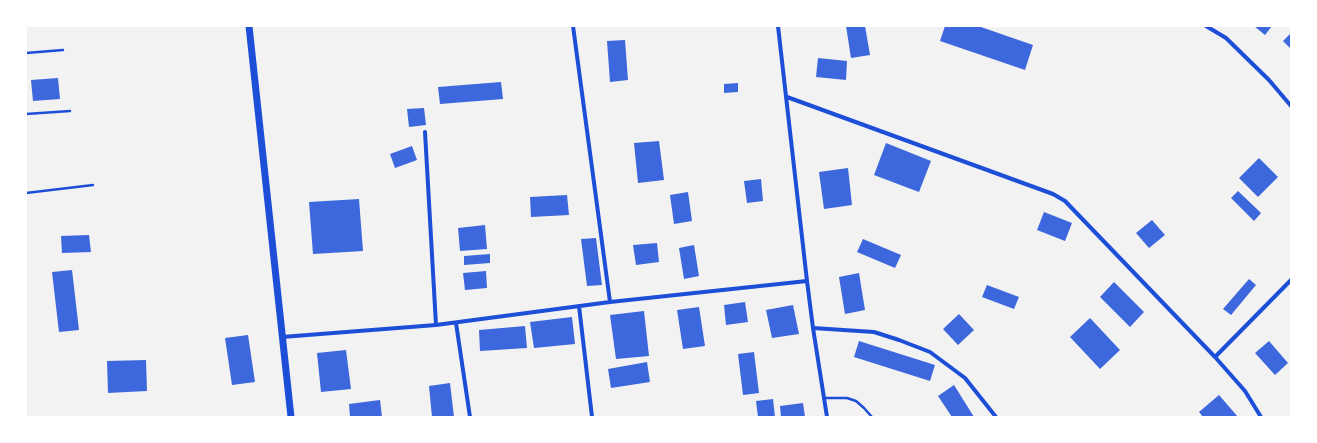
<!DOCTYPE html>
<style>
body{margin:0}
#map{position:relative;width:1317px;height:443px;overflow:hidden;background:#f2f2f2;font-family:Cabin,sans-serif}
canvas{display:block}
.frame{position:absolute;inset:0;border:27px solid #fff;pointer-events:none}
</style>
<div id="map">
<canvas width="1317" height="443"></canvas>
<div class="frame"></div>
</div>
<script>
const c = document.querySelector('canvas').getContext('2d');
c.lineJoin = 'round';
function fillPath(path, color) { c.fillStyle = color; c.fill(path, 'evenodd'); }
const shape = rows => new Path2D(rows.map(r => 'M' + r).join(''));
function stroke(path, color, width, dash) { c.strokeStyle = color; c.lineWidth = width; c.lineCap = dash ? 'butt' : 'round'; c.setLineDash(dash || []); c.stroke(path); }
fillPath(shape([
 [846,26,865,26,870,55,851,58],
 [945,26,978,26,1033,45,1025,70,940,41],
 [1254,26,1272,26,1265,35],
 [1291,33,1291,49,1283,41],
 [625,40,628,80,610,82,607,41],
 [818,58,847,61,846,80,816,77],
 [58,78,60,99,33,101,31,80],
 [501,82,503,99,440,104,438,87],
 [738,83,738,92,724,93,724,84],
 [424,108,426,125,409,127,407,109],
 [659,141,664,180,638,183,634,143],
 [886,143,931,161,919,192,874,175],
 [412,146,417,160,395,168,390,154],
 [1259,158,1278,177,1258,197,1239,178],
 [848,168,852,205,824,209,819,172],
 [761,179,763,201,747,203,744,181],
 [1238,191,1261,213,1254,221,1231,198],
 [688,192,692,221,674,224,670,195],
 [567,195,569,215,531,217,530,197],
 [359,199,363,251,313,254,309,202],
 [1044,212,1072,223,1065,241,1037,230],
 [1152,220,1165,235,1149,248,1136,233],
 [485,225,487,249,460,251,458,228],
 [89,235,91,252,62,253,61,236],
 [596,238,602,285,587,286,581,239],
 [863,239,901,255,895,268,857,252],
 [657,243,659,262,636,265,633,245],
 [694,245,699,276,684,279,679,248],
 [490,254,490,263,464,265,464,256],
 [72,270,79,330,59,332,52,272],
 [486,271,487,288,465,290,463,273],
 [859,273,865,310,845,314,839,277],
 [1249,279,1256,285,1231,315,1223,309],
 [1114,282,1144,312,1130,327,1100,297],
 [987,285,1019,297,1014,309,982,297],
 [745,302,748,322,726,325,724,305],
 [793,305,799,334,772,338,766,310],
 [699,307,705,346,683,349,677,310],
 [644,311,649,356,616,359,610,315],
 [959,314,974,330,958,345,943,329],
 [572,317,575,344,534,348,530,322],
 [1090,318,1120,350,1100,369,1070,337],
 [525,326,527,348,480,351,479,330],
 [248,335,255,382,232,385,225,338],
 [859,341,935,365,930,381,854,357],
 [1269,341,1288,363,1275,375,1255,353],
 [346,350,351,389,321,392,317,353],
 [754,352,759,393,743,395,738,354],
 [146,360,147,391,108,393,107,361],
 [647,362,650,382,611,388,608,369],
 [450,383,454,417,432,417,429,386],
 [954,385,974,417,952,417,938,396],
 [1219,395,1238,417,1203,417,1199,412],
 [773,399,775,417,758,417,756,401],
 [380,400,382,417,350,417,349,404],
 [803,403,805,417,781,417,780,406]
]), '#3d67dc');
stroke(shape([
 [26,53,63,50],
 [26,114,70,111],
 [26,193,93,185],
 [825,398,847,398,856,401,864,408,872,417]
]), '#1d4ed8', 2.5);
stroke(shape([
 [573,26,610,302],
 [778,26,807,281,813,328,827,417],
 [1206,26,1226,38,1269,80,1291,106],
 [787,97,1053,194,1065,201,1215,357,1245,391,1261,417],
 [425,132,436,325],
 [579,306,592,417],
 [456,323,470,417],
 [813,328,874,332,899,340,930,352,965,378,996,417],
 [282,337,436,325,610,302,807,281],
 [1215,357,1291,280]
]), '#1d4ed8', 4);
stroke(shape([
 [249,26,291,417]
]), '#1d4ed8', 7);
</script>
